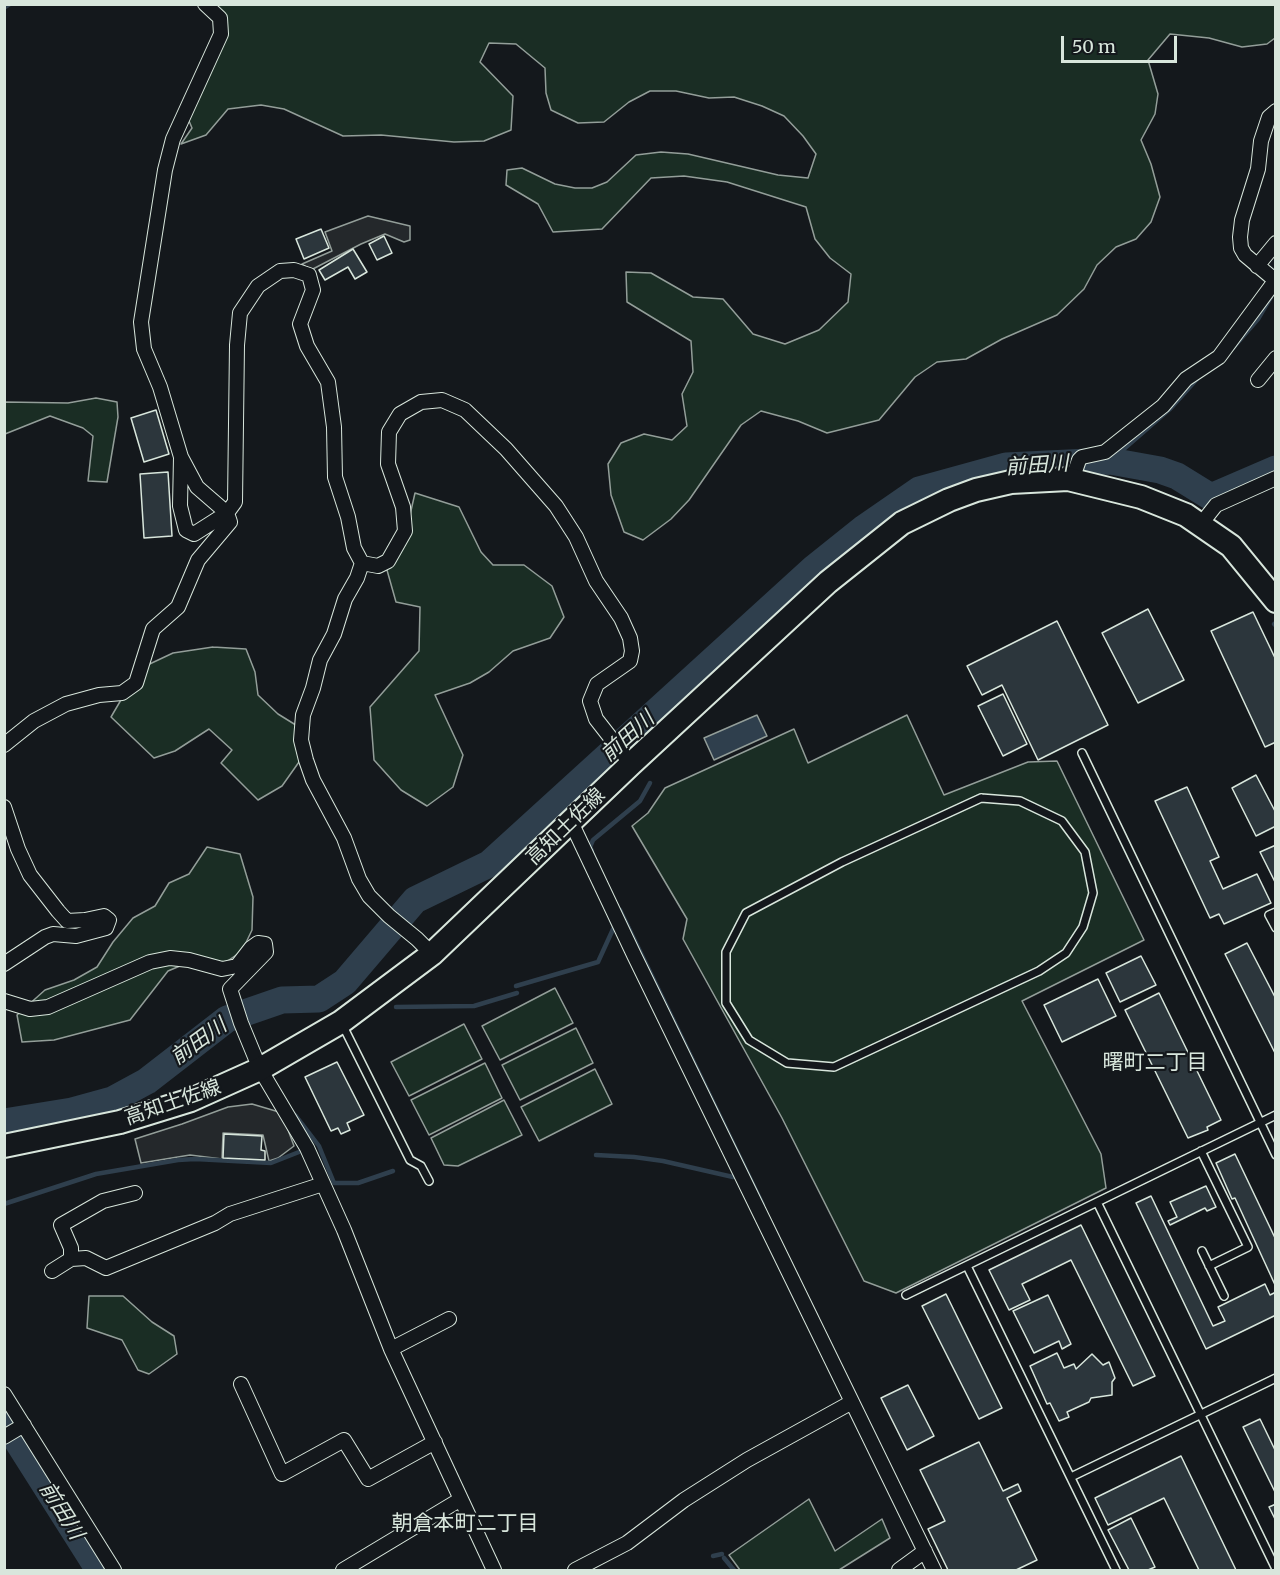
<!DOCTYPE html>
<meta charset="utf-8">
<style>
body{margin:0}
#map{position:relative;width:1280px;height:1575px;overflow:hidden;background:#14181c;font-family:Merriweather,serif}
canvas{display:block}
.frame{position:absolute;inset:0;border:6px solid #d8e6dc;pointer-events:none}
.scale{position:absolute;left:1061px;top:36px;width:116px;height:27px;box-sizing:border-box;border:3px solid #d8e6dc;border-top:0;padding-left:8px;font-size:18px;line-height:21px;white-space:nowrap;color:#d8e6dc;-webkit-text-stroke:4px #14181c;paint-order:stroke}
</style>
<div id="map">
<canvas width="1280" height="1575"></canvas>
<div class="frame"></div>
<div class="scale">50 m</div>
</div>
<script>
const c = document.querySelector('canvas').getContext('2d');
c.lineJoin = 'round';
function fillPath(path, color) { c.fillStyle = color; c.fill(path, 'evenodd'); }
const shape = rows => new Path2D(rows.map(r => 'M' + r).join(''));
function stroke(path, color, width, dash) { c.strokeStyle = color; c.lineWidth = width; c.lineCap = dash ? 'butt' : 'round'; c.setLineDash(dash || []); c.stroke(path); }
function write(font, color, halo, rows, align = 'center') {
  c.font = font + ' Merriweather,"Noto Sans JP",serif'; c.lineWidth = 4.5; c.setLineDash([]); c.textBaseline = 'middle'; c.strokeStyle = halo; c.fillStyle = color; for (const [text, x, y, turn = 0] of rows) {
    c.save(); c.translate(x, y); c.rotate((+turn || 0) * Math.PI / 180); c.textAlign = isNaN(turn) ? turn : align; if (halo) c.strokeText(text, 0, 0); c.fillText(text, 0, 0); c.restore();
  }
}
const green = shape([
 [215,5,1275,5,1275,38,1267,44,1242,47,1209,38,1170,34,1148,60,1158,94,1155,114,1141,140,1151,164,1160,197,1151,222,1136,239,1116,247,1097,265,1084,289,1057,315,1002,339,966,359,937,362,915,377,879,420,827,433,798,421,761,411,741,425,689,500,671,519,643,540,624,532,611,495,608,464,621,443,644,434,672,440,687,426,682,394,693,372,691,341,627,302,626,272,651,273,693,297,723,299,753,334,785,344,819,330,848,302,851,274,830,258,815,239,806,207,727,182,684,176,651,178,602,229,553,232,538,204,506,185,507,170,522,168,555,184,575,188,592,188,607,182,636,155,661,152,688,154,778,175,808,178,816,154,803,136,784,116,762,106,734,97,709,98,676,91,650,91,629,102,604,122,578,123,551,110,546,93,545,68,516,44,489,43,480,62,513,96,511,130,484,141,454,142,381,135,343,136,284,109,261,105,228,109,206,135,181,144,192,128,184,109,225,14,215,5],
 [96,398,117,402,118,417,107,482,88,481,93,436,83,428,50,416,5,434,5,402,68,403,96,398],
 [415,493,459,507,481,552,493,565,524,565,552,586,564,617,550,638,513,651,489,672,470,683,435,695,463,755,453,787,427,806,401,790,374,760,370,707,419,651,420,607,396,602,385,563,405,537,415,493],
 [213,647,246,649,255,672,258,695,278,714,299,727,299,762,282,786,258,800,221,763,232,750,209,729,175,751,154,758,111,717,139,669,173,653,213,647],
 [907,715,944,795,1028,762,1057,761,1144,940,1022,1001,1101,1154,1106,1188,896,1293,864,1281,782,1118,683,939,687,919,632,826,648,813,665,788,794,729,808,763,907,715],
 [207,847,240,854,253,897,252,930,242,951,216,969,187,963,168,971,130,1020,54,1040,22,1042,17,1015,45,990,74,980,97,967,113,942,133,918,155,906,169,883,189,874,207,847],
 [555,988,573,1023,500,1060,482,1026,555,988],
 [464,1024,482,1059,409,1096,391,1062,464,1024],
 [576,1028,593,1063,520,1100,502,1065,576,1028],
 [485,1063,502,1098,429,1135,411,1100,485,1063],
 [595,1069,612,1104,539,1141,521,1107,595,1069],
 [504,1100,522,1135,458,1166,444,1165,431,1138,504,1100],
 [89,1296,123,1296,152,1322,174,1336,177,1354,149,1374,138,1370,122,1340,87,1328,89,1296],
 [809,1499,835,1551,882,1519,890,1538,839,1570,740,1570,729,1555,809,1499]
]);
fillPath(green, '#1a2d24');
stroke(green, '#939e99', 1.5);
const parking = shape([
 [368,216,410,226,410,240,404,242,385,234,361,244,311,270,302,264,332,251,325,232,368,216],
 [252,1104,279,1112,284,1119,294,1146,278,1158,269,1161,263,1135,223,1133,222,1159,190,1155,141,1163,135,1139,182,1124,228,1107,252,1104]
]);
fillPath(parking, '#24282b');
stroke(parking, '#939e99', 1.5);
const water = shape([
 [757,715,767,736,714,760,704,738,757,715]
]);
fillPath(water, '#2f3f4d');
stroke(water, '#939e99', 1.5);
stroke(shape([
 [4,8,10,4],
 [1233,348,1258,319,1271,297],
 [1110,461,1171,408,1197,379],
 [1274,624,1276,626],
 [592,851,590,847,593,840,640,801,650,783],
 [620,910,763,1205],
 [516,986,598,962,614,927,612,922],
 [396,1007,474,1006,517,993],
 [290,1111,296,1116,319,1146,334,1183,358,1183,393,1171],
 [596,1155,634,1157,663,1161,733,1177],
 [4,1204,96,1174,178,1160,195,1159,271,1163,299,1152],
 [713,1556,722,1554],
 [724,1558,734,1570]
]), '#2f3f4d', 4.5);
stroke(shape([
 [4,1122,72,1111,112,1100,147,1081,227,1019,282,1000,319,999,345,982,415,900,489,864,814,568,864,528,919,490,1006,466,1110,461,1160,470,1177,476,1211,497,1276,469],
 [4,1420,99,1570]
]), '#2f3f4d', 27);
const building = shape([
 [321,229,329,248,304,259,296,239,321,229],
 [384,236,392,253,377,260,369,244,384,236],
 [353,249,367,272,355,279,348,267,325,280,319,270,353,249],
 [156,410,169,454,144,462,131,418,156,410],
 [168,472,172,536,144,538,140,474,168,472],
 [1148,609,1184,680,1138,703,1102,633,1148,609],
 [1253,612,1276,660,1276,742,1265,747,1211,631,1253,612],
 [1057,621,1108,725,1038,760,1002,685,982,695,967,666,1057,621],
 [1003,694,1027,744,1003,756,978,706,1003,694],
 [1256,775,1276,813,1276,826,1256,836,1232,788,1256,775],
 [1187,787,1219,857,1210,861,1223,889,1257,874,1271,903,1224,924,1219,914,1210,918,1155,801,1187,787],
 [1276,845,1276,884,1260,852,1276,845],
 [1247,943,1276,999,1276,1055,1225,954,1247,943],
 [1141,956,1156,985,1120,1002,1106,973,1141,956],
 [1098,979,1116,1016,1062,1042,1044,1005,1098,979],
 [1159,993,1221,1120,1207,1127,1208,1130,1188,1138,1125,1010,1159,993],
 [337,1062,364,1115,347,1123,350,1130,341,1134,338,1128,331,1131,305,1077,337,1062],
 [224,1134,262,1136,261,1150,265,1151,265,1160,223,1158,224,1134],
 [1235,1154,1276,1240,1276,1287,1235,1198,1232,1199,1216,1163,1235,1154],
 [1206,1186,1216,1207,1207,1211,1205,1208,1170,1225,1168,1221,1177,1217,1170,1202,1206,1186],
 [1151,1196,1213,1326,1225,1321,1218,1307,1265,1284,1270,1295,1276,1292,1276,1315,1206,1349,1136,1203,1151,1196],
 [1081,1225,1155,1376,1133,1386,1071,1260,1022,1284,1030,1300,1009,1310,989,1270,1081,1225],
 [946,1294,1002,1408,979,1419,922,1306,946,1294],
 [1048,1295,1071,1344,1062,1349,1059,1341,1034,1353,1013,1311,1048,1295],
 [1057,1353,1064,1368,1074,1364,1076,1369,1092,1354,1103,1365,1109,1362,1115,1378,1112,1382,1112,1395,1091,1398,1089,1402,1067,1412,1069,1417,1059,1421,1050,1403,1047,1404,1030,1366,1057,1353],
 [908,1385,934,1436,907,1450,881,1398,908,1385],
 [1260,1419,1276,1452,1276,1494,1243,1427,1260,1419],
 [979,1442,1003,1491,1018,1484,1021,1491,1007,1498,1037,1560,1016,1570,948,1570,928,1529,945,1521,920,1470,979,1442],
 [1181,1456,1236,1570,1199,1570,1164,1498,1108,1525,1095,1498,1181,1456],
 [1276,1504,1276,1521,1269,1507,1276,1504],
 [1131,1518,1155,1567,1148,1570,1129,1570,1108,1530,1131,1518]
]);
fillPath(building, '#2c363c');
stroke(building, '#d8e6dc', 1.5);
const lane = shape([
 [1082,753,1276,1155],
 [981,798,1020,801,1062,821,1085,852,1093,893,1083,927,1066,953,1039,971,834,1067,787,1063,749,1040,726,1003,726,952,746,913,842,862,981,798],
 [1276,912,1269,915,1276,928],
 [342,1024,410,1160,421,1166,429,1181],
 [1201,1151,1248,1247,1209,1266],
 [1097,1202,1276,1569],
 [1202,1251,1224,1296],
 [967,1266,1116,1570],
 [906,1295,1276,1115],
 [1071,1477,1276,1378]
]);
const street = shape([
 [1276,111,1269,117,1261,141,1258,169,1242,220,1240,237,1241,248,1245,255,1276,281],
 [1257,266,1276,243],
 [1258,380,1276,358],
 [181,457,180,506,186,530,194,534,227,513,235,502,237,345,240,313,258,286,280,271,294,270,309,275,313,290,300,324,307,346,328,382,334,427,335,477,348,517,354,548,362,563,378,566,388,561,405,531,403,507,388,464,389,432,400,414,421,402,442,400,465,410,506,449,556,506,576,537,596,581,621,618,630,638,632,651,630,661,597,684,590,701,596,719,631,764],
 [1072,480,1079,460,1082,457,1105,452,1163,406,1186,379,1219,357,1275,281],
 [1201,524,1216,505,1276,478],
 [362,563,357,578,345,599,334,634,320,660,313,688,303,715,301,740,306,760,313,780,344,838,359,879,369,896,389,916,417,939,432,954],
 [4,745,34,721,66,704,99,695,122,693,136,683,153,629,178,607,198,560,230,522,227,513,197,487,181,457,160,387,144,349,141,322,165,170,173,139,221,34,220,18,205,4],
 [4,807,18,849,30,875,58,911,67,921,85,920,104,916,109,920,106,928,76,936,53,934,45,937,4,964],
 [571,822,634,955,934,1570],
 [4,1001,30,1009,48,1007,150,962,170,958,189,960,222,969,237,966,251,948,258,943,265,944,266,952,230,989,241,1023,260,1069,307,1148,344,1230,391,1349,494,1570],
 [71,1259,71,1248,61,1225,103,1201,135,1193],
 [52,1271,71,1259,86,1258,106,1268,215,1223,230,1214,323,1184],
 [391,1349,449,1319],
 [241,1384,282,1474,344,1440,368,1479,435,1442],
 [4,1394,114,1570],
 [4,1437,24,1425],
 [343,1570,461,1499],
 [575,1570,627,1543,684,1500,747,1460,852,1402],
 [899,1570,925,1551]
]);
const primary = shape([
 [4,1146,120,1122,191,1100,260,1069,341,1022,432,954,631,764,828,582,902,523,949,500,976,490,1011,482,1068,479,1141,497,1186,515,1231,546,1276,601]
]);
stroke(lane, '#d8e6dc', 10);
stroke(street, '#d8e6dc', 16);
stroke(primary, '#d8e6dc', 26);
stroke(lane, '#14181c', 7);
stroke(street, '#14181c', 14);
stroke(primary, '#14181c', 22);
write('20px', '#d8e6dc', '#14181c', [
 ["高知土佐線",566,827,-44],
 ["高知土佐線",173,1103,-19]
]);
write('italic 21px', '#d8e6dc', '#14181c', [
 ["前田川",1037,466,-4],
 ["前田川",628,737,-42],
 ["前田川",199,1042,-36],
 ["前田川",61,1511,58]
]);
write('21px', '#d8e6dc', '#14181c', [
 ["曙町二丁目",1155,1063],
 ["朝倉本町二丁目",465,1524]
]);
</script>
